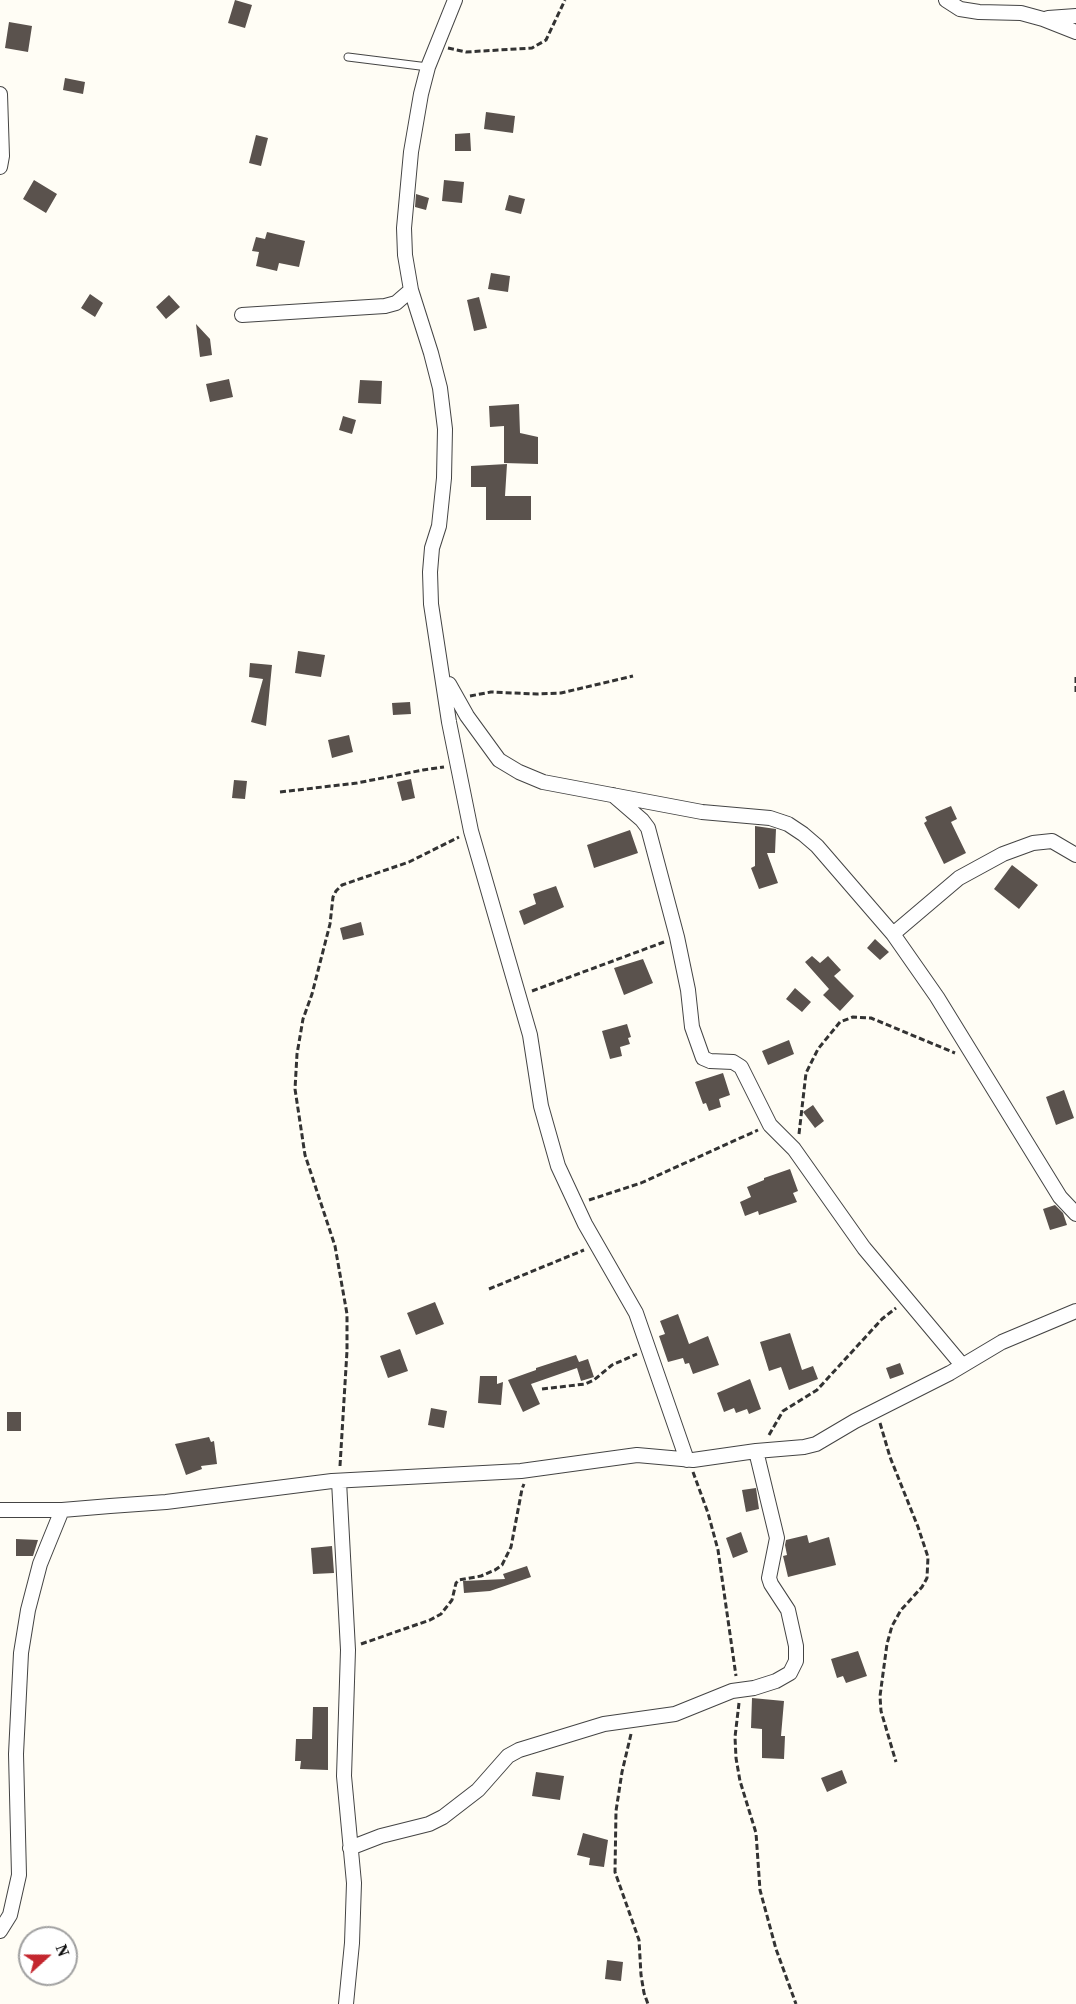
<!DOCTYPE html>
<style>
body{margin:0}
#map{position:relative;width:1076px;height:2004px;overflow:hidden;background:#fffdf5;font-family:"Source Serif 4",serif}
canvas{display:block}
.north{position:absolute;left:18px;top:1926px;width:60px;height:60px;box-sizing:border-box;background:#fff;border:2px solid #a0a0a0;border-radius:50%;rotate:69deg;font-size:16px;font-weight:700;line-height:24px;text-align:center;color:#111}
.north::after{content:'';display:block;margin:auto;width:21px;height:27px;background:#c4262e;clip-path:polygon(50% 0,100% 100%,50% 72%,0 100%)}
</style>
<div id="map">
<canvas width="1076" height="2004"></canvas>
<div class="north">N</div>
</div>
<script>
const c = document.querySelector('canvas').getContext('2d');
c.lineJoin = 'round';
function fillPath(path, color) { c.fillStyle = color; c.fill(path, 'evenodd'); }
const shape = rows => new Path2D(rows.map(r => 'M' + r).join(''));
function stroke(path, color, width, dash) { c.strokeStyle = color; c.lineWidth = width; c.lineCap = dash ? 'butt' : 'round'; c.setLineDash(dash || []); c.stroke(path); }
fillPath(shape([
 [235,0,252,5,245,28,228,23],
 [9,22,32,26,28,52,5,48],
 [65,78,85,82,83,94,63,90],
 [486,112,515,116,513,133,484,129],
 [470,133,471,151,455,151,455,134],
 [256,135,268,138,261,166,249,163],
 [34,180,57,194,46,213,23,199],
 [444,180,464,182,462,203,442,201],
 [416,194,429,198,426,210,415,207],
 [509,195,525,199,521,214,505,210],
 [267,232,305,241,299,267,279,263,277,271,256,266,259,252,252,251,256,237,265,239],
 [491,273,510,276,508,292,488,289],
 [90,294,103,303,95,317,81,308],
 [169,295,180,307,166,319,156,307],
 [479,297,487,328,474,331,467,300],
 [196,324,210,339,212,355,200,357],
 [229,379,233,397,210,402,206,384],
 [360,380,382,381,381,404,358,403],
 [519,404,520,433,538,437,538,464,504,463,504,426,490,427,489,406],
 [343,416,356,420,352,434,339,430],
 [507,464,505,496,531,496,531,520,486,520,486,487,471,487,471,466],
 [298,651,325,655,321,677,295,673],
 [250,663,272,665,266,726,251,722,263,679,249,677],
 [410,702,411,714,393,715,392,703],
 [349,735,353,752,332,758,328,740],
 [411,779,415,798,402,801,397,782],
 [234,780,247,781,245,799,232,798],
 [951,806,957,819,951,822,966,853,944,864,924,823,927,821,925,817],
 [755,826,776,829,775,853,767,853,778,883,759,889,751,868,755,866],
 [630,830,638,853,594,868,587,845],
 [1012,865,1038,885,1019,909,994,889],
 [556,886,564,907,524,925,519,911,536,904,533,894],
 [361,922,364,935,343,940,340,928],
 [875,939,889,952,880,960,867,948],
 [812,956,820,963,828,956,841,970,834,976,854,996,840,1011,823,995,829,989,805,962],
 [643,959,653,983,624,995,614,968],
 [795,988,811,1002,802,1012,786,999],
 [627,1024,631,1037,628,1038,630,1044,620,1047,622,1056,610,1059,602,1031],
 [789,1040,794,1054,768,1065,762,1051],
 [723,1073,730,1095,719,1099,721,1107,709,1111,706,1103,703,1104,695,1082],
 [1064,1090,1074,1118,1056,1125,1046,1097],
 [813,1105,824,1121,815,1128,803,1112],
 [790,1169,798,1191,793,1193,797,1202,759,1215,758,1211,745,1216,740,1202,751,1197,747,1187,764,1180,764,1178],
 [1055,1205,1063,1213,1067,1225,1050,1230,1043,1209],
 [435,1302,444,1324,416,1335,407,1313],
 [678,1314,689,1344,708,1336,719,1365,693,1374,689,1363,685,1364,683,1358,668,1362,659,1336,665,1334,660,1321],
 [790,1333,802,1370,813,1366,818,1379,789,1390,781,1367,769,1371,760,1342],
 [400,1349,408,1371,388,1378,380,1356],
 [576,1355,579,1362,588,1359,594,1377,581,1381,577,1368,531,1384,540,1404,523,1412,508,1380,536,1370,536,1368],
 [900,1363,904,1374,890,1379,886,1368],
 [480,1376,497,1376,497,1384,503,1382,501,1405,478,1403],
 [750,1379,761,1409,749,1414,747,1409,736,1413,734,1408,724,1412,717,1393],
 [431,1408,447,1411,444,1428,428,1425],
 [7,1412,21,1412,21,1431,7,1431],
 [209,1437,211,1442,214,1441,217,1464,201,1466,202,1469,186,1475,175,1444],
 [756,1488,759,1509,746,1512,742,1490],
 [741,1532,748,1552,733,1558,726,1538],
 [807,1535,809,1543,829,1537,836,1565,788,1577,783,1556,787,1555,785,1545,786,1540],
 [16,1539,38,1540,33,1556,16,1556],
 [332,1546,334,1573,313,1574,311,1548],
 [527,1566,531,1577,490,1591,464,1593,463,1581,505,1579,503,1574],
 [858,1651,867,1676,846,1683,843,1676,837,1678,831,1659],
 [752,1698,784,1701,781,1736,785,1736,784,1759,762,1758,762,1729,751,1728],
 [313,1707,328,1707,328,1770,300,1769,301,1761,295,1761,296,1739,312,1739],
 [842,1770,847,1783,827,1792,821,1778],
 [536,1772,564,1776,560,1800,532,1796],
 [583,1833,608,1840,604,1867,589,1865,590,1858,577,1855],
 [607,1960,623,1962,621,1981,605,1979]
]), '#5a524d');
const service = shape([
 [348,57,428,67]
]);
const minor = shape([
 [455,0,428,67,421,94,411,152,404,228,405,255,411,290,431,353,440,388,445,429,444,478,439,526,432,548,430,572,431,604,449,722,471,831,530,1035,541,1106,558,1166,585,1224,636,1313,687,1460],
 [946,0,960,9,979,12,1021,13,1043,19,1076,32],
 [1048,18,1076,16],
 [0,94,2,156,0,167],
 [242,315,385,306,396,303,411,290],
 [449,684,467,716,499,760,519,772,543,782,702,812,770,818,788,824,803,834,817,846,893,934,937,997,1060,1197,1076,1214],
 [613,795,642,820,648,828,677,937,688,990,692,1027,703,1058,710,1061,733,1062,741,1067,770,1125,794,1149,864,1248,962,1365],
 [893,934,959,878,1003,854,1033,843,1052,841,1076,855],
 [339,1481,348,1650,344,1776,354,1883,352,1943,346,2004],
 [0,1510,62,1510,110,1506,166,1502,332,1481,521,1471,637,1455,693,1460,756,1451,804,1447,816,1444,855,1421,950,1373,1002,1342,1076,1311],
 [350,1848,381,1836,429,1824,443,1817,478,1790,508,1756,519,1750,604,1724,675,1714,732,1691,754,1688,776,1681,790,1673,796,1661,796,1646,788,1610,771,1584,769,1578,777,1538,756,1451],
 [0,1931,10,1915,19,1875,16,1754,21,1653,28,1610,40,1564,62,1510]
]);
stroke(service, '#444', 9);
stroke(minor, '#444', 16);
stroke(shape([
 [448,48,466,52,532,48,546,40,565,0],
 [1076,677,1076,695],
 [470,696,491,692,537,694,561,693,633,676],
 [280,792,357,783,423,770,444,767],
 [532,991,664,942],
 [799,1134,806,1073,818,1049,840,1022,853,1017,871,1018,955,1053],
 [589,1200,641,1183,758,1130],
 [489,1289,584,1250],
 [542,1389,585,1384,594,1380,612,1365,637,1354],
 [880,1423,890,1457,918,1527,928,1557,927,1578,922,1587,901,1610,892,1626,887,1644,880,1696,881,1711,896,1762],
 [769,1435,783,1411,817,1390,882,1319,896,1308],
 [340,1466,347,1351,347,1314,335,1246,305,1155,295,1089,297,1054,303,1019,312,994,330,924,333,897,336,891,342,885,409,862,459,837],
 [693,1472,708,1513,718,1550,736,1676],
 [361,1644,430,1620,441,1614,452,1600,456,1583,459,1580,481,1576,495,1570,502,1565,511,1547,522,1489,524,1484],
 [739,1703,735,1737,736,1758,740,1781,756,1833,760,1890,776,1949,796,2004],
 [631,1734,622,1772,616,1811,615,1872,639,1940,641,1975,644,1993,648,2004]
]), '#333', 3, [6, 3]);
stroke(service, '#fff', 7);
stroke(minor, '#fff', 14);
</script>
